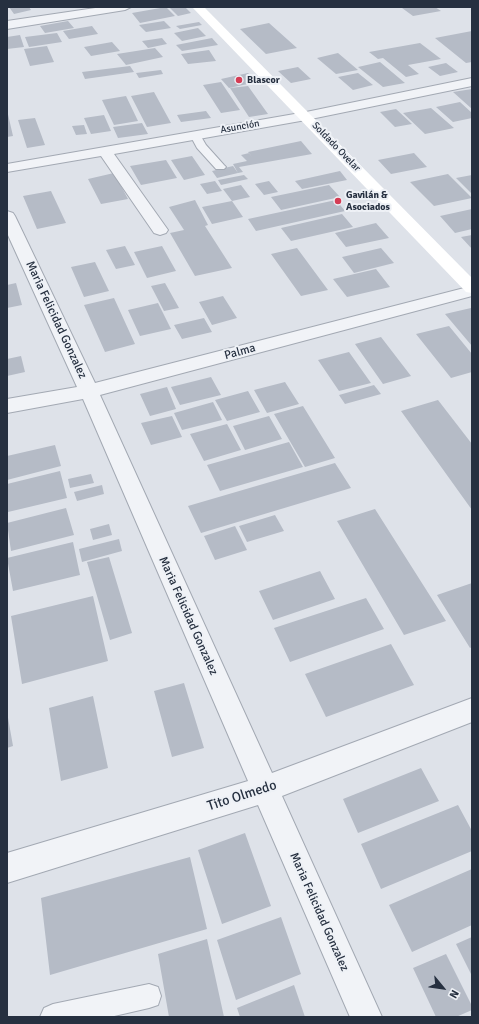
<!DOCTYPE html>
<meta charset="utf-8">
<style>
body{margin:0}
#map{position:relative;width:479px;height:1024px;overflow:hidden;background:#dee2e9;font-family:Signika,sans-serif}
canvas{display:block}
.frame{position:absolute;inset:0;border:8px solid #263040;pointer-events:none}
.north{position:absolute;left:423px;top:968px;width:40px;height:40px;-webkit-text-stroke:3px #eef1f6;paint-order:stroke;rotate:119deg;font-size:11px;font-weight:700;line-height:16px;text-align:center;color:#263040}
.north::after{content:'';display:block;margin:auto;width:14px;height:18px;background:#263040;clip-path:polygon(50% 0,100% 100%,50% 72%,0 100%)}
</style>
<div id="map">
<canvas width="479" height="1024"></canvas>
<div class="frame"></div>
<div class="north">N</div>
</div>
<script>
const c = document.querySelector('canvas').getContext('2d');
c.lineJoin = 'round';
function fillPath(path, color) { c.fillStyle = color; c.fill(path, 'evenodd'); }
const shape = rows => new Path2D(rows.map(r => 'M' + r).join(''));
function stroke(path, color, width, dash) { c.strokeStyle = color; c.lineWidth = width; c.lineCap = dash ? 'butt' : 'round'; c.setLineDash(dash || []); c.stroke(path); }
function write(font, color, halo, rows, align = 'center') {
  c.font = font + ' Signika,sans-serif'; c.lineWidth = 4; c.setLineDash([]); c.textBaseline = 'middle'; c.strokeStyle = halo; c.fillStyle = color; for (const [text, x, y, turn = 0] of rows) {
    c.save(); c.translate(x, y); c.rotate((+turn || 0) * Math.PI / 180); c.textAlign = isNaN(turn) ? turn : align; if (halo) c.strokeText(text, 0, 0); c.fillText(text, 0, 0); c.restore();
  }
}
fillPath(shape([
 [9,7,29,7,31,10,14,14],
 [166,7,175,16,140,23,132,13],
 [169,7,185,7,191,13,178,16],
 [407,7,435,7,441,11,413,16,402,8],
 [68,21,74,28,45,33,40,26],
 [164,21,171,28,146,32,139,25],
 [199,22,202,25,180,29,176,26],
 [269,23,297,48,266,54,240,29],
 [92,26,98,34,69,39,63,31],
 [198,28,206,36,182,41,174,33],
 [472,31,472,62,466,63,435,38],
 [57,33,62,42,29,47,25,37],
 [20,35,24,47,7,49,7,37],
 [162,38,167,44,148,48,142,41],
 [212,38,218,45,182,51,176,45],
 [112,42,120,51,91,56,84,47],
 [420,43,441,59,408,65,419,74,406,77,383,58,378,59,369,52],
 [47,46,54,62,30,66,24,49],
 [155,48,163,57,126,65,117,54],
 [209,50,216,61,188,64,181,54],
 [338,53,358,70,336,74,317,58],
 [380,62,405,83,383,87,358,67],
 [446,63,458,72,440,76,428,67],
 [130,66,134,72,85,79,82,72],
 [298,67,311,79,291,83,278,71],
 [161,70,163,74,139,78,136,73],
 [248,73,257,82,229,88,221,79],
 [358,73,373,85,353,90,338,77],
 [221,82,240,110,221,113,203,85],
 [248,86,268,114,249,117,230,88],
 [472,89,472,109,453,92],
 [154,92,171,123,147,127,131,96],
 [126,96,138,121,114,125,102,100],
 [460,102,472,113,472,118,453,122,436,107],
 [431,108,454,128,425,134,403,113],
 [396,109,412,124,395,127,380,112],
 [7,110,13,136,7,137],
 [206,111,211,118,181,122,177,115],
 [104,115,111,131,91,134,84,118],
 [35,118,45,145,27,148,18,120],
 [142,123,148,134,118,138,113,127],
 [84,125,87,134,76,135,72,126],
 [301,141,312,154,239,167,243,172,238,173,233,164,247,161,241,155,249,153,252,157,248,152],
 [414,153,427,167,391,174,378,160],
 [192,156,205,175,184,180,171,160],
 [166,160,177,178,141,185,130,166],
 [233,166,238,173,217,178,212,171],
 [340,171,347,180,302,189,295,181],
 [114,173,128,199,101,204,88,179],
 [448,174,472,198,434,206,410,182],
 [244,175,248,179,221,185,218,180],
 [472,175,472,194,456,178],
 [215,181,222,191,207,194,200,184],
 [269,181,278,192,264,195,255,184],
 [241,185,250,197,232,201,223,189],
 [329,185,340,197,281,210,271,197],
 [51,191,66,223,37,229,23,196],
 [195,200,208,225,205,226,232,268,195,276,170,233,184,230,169,207],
 [336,200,345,211,256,231,248,219],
 [232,201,243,217,212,224,202,207],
 [472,209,472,229,455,233,440,216],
 [342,214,353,227,291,241,281,228],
 [376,223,389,238,346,247,335,233],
 [472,235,472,249,461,237],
 [125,246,135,265,116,269,106,250],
 [162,246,176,271,147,278,134,252],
 [297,248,328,290,301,296,271,254],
 [381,248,394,263,354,273,342,257],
 [95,262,109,291,84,297,71,267],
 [376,269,390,287,347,297,333,279],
 [16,283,22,305,7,308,7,285],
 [165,283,179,308,164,311,151,286],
 [223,296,237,318,212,325,199,302],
 [114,298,135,344,105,352,84,305],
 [158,303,171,329,140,336,128,310],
 [471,308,472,309,472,346,445,314],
 [204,318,212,332,182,339,174,325],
 [449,326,472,354,472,372,451,378,416,334],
 [381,337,411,376,383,384,355,344],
 [349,352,371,383,339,391,318,360],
 [21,356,25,372,7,376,7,359],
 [211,377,221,395,180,405,171,387],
 [285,382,299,404,267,413,254,390],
 [374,385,381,394,345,404,339,395],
 [167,387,176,409,150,416,140,394],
 [248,391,260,412,227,421,215,400],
 [438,400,472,444,472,510,401,411],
 [213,402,222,420,182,430,174,413],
 [303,406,335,458,305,467,274,414],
 [172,416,182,437,151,445,141,423],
 [269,416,282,439,245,450,233,426],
 [227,424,241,450,204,461,190,434],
 [289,442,303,467,220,491,207,465],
 [55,445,61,466,7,480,7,456],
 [335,463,351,488,201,533,188,506],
 [60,471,67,498,8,512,7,484],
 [91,474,94,483,70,488,68,479],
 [102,485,104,494,77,501,74,492],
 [66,508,74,535,11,551,7,523],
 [375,509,446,621,404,635,337,521],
 [275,515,284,531,247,542,239,526],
 [109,524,112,535,93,540,90,529],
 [235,526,247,550,215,560,204,536],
 [119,539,122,551,82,562,79,549],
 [73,542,80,575,13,591,7,558],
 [109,557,132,633,110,640,87,562],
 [320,571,335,599,273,620,259,591],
 [472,583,472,647,470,648,437,595],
 [93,596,108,661,22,684,11,616],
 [366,598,384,629,290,662,274,628],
 [391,644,414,685,326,717,305,674],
 [184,683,204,748,172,757,154,691],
 [93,696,108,768,61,781,49,708],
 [7,712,13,746,7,748],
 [421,768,439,801,358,833,343,799],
 [458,805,472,831,472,851,381,889,361,844],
 [245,833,271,906,222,924,198,850],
 [190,857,207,929,50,975,41,898],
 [472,869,472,925,412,952,389,905],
 [281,917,301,974,236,1000,217,940],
 [472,937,472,976,456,944],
 [207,939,224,1017,169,1017,158,954],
 [446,954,472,1006,472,1010,456,1017,436,1017,413,968],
 [294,985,305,1017,240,1017,237,1008]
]), '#b5bbc6');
const lane = shape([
 [195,132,199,133,206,145,224,165,226,167,224,169,216,169,197,148,190,135,195,132],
 [149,984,158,987,161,996,158,1005,149,1008,110,1017,40,1017,44,1008,53,1004,149,984]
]);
const street = shape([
 [102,7,131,7,125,10,7,29,7,21,102,7],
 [472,78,472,86,306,120,114,154,168,230,166,233,160,235,154,233,101,156,7,172,7,164,306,112,472,78],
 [7,211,13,213,15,216,95,383,472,286,472,296,100,395,272,773,472,698,472,722,282,796,382,1017,350,1017,258,805,7,883,7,853,248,781,83,399,7,413,7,399,77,387,7,233,7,211]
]);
stroke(lane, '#a3a9b3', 2);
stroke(street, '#a3a9b3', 2);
fillPath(lane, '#f1f3f7');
fillPath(street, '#f1f3f7');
fillPath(shape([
 [192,7,204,7,472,278,472,293,466,292,192,7]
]), '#fff');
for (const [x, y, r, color] of [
 [239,80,4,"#d53c54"],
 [338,201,4,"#d53c54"]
]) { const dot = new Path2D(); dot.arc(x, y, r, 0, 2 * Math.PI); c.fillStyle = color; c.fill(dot); stroke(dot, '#eef1f6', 1.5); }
write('bold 10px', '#263040', '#eef1f6', [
 ["Blascor",247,80],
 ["Gavilán &",346,195],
 ["Asociados",346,207]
], 'left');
write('10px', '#263040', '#eef1f6', [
 ["Asunción",240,127,-10],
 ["Soldado Ovelar",336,147,46]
]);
write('12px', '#263040', '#eef1f6', [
 ["Maria Felicidad Gonzalez",56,320,65],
 ["Palma",240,352,-15],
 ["Maria Felicidad Gonzalez",188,616,66],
 ["Maria Felicidad Gonzalez",319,912,66]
]);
write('14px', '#263040', '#eef1f6', [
 ["Tito Olmedo",242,796,-18]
]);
</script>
